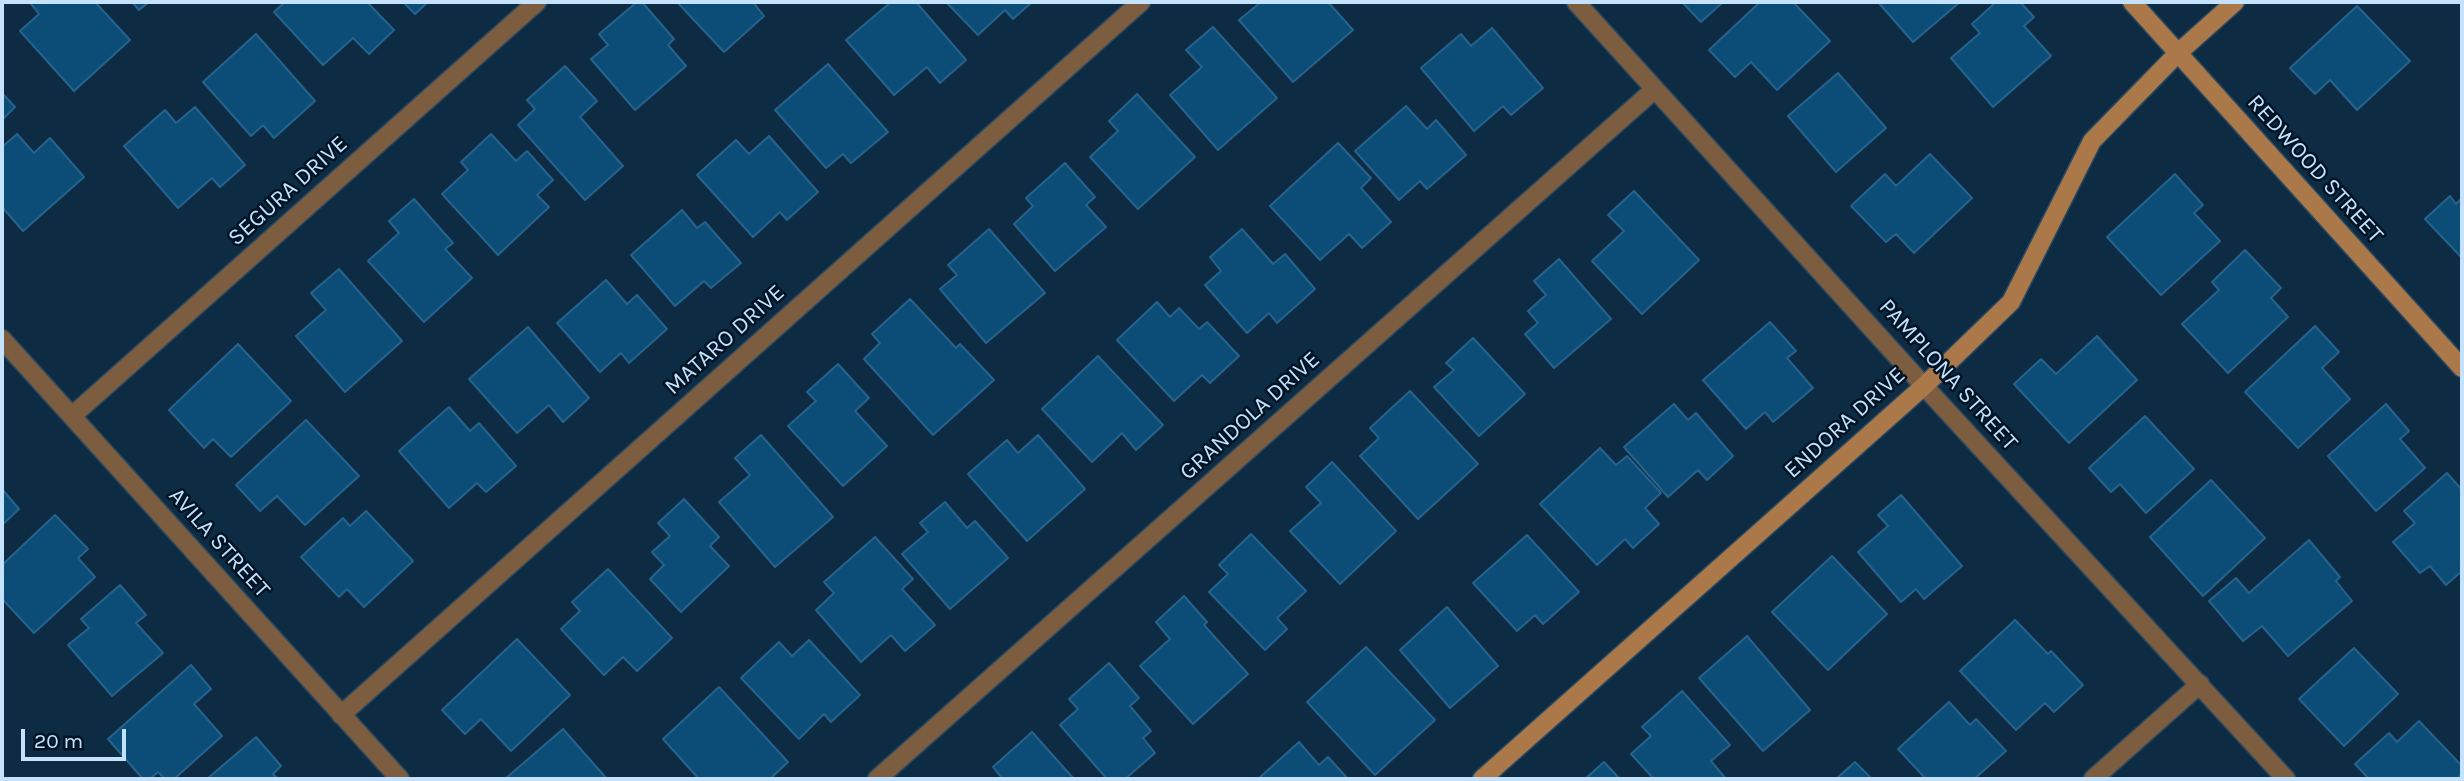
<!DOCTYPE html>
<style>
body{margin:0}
#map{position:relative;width:2464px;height:781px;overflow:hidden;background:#0d2c43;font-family:Karla,sans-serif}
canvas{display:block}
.frame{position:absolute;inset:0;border:4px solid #c4e2fb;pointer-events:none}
.scale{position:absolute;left:21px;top:729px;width:105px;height:32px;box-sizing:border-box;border:4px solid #c4e2fb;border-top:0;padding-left:9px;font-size:21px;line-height:24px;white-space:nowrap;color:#c4e2fb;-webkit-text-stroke:5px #001425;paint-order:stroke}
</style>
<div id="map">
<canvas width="2464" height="781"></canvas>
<div class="frame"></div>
<div class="scale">20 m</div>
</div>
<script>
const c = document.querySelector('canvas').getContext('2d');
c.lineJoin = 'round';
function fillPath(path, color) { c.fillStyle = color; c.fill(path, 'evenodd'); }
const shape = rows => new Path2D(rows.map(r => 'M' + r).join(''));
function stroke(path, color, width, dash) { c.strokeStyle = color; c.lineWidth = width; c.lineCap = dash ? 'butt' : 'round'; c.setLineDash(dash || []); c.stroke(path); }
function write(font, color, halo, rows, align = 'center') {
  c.font = font + ' Karla,sans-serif'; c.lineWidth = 5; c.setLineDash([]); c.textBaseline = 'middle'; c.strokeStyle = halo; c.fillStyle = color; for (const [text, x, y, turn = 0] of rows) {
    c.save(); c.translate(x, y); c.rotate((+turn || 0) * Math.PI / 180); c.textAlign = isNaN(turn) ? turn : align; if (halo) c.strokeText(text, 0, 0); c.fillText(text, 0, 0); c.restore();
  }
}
const building = shape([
 [34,2,95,2,130,40,74,91,20,31,39,14,31,4,34,2],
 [132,2,149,2,139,10,132,2],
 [285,2,367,2,394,30,369,54,353,38,323,65,274,12,285,2],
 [403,2,428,2,415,14,403,2],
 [637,2,642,2,674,39,668,45,686,66,635,110,591,59,608,45,599,34,637,2],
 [677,2,753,2,764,16,724,52,677,2],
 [891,2,916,2,966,60,940,83,927,67,894,95,846,40,891,2],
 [946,2,1032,2,1013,19,1005,10,978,35,946,2],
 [1261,2,1328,2,1353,30,1293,82,1239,20,1261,2],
 [1682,2,1723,2,1701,22,1682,2],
 [1760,2,1793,2,1830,41,1777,90,1751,62,1735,77,1709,50,1760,2],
 [1878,2,1960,2,1913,42,1878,2],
 [1996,2,2020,2,2034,17,2024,26,2051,56,1993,107,1951,58,1980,33,1972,24,1996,2],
 [2357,6,2410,61,2357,110,2330,80,2315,94,2290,68,2357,6],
 [1213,27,1277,98,1218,150,1170,95,1202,67,1186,50,1213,27],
 [1492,28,1543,88,1511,115,1503,106,1474,131,1421,68,1461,34,1471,46,1492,28],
 [256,34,315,101,274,138,263,125,251,136,203,82,256,34],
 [828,64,888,132,851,163,843,154,826,168,775,110,828,64],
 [565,66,597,101,580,117,623,166,585,200,518,125,535,109,527,100,565,66],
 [1838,73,1886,128,1836,172,1788,116,1838,73],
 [2,93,15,107,2,120,2,93],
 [1137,94,1195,157,1138,209,1090,157,1118,131,1109,121,1137,94],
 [1406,106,1427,129,1436,120,1466,155,1427,189,1420,181,1399,200,1355,151,1406,106],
 [195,107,245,165,220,187,212,178,178,208,124,146,165,110,176,123,195,107],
 [17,134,34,153,50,138,84,177,23,231,2,207,2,147,17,134],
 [491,134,516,161,527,151,553,180,537,195,549,207,498,255,442,194,468,170,461,162,491,134],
 [769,136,818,192,787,220,780,212,753,237,697,175,736,140,749,154,769,136],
 [1338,143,1371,178,1361,188,1391,222,1362,248,1349,234,1320,260,1270,206,1338,143],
 [1930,154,1972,198,1914,253,1896,234,1886,242,1851,206,1885,174,1896,186,1930,154],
 [1065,163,1095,197,1086,205,1106,227,1055,271,1014,224,1033,206,1026,198,1065,163],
 [2175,174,2203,205,2194,213,2220,241,2161,295,2107,237,2175,174],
 [1634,191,1699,260,1642,314,1592,261,1624,231,1608,215,1634,191],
 [2450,196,2456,204,2462,198,2462,258,2425,219,2450,196],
 [414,199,453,243,445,249,472,278,424,322,368,261,399,233,389,221,414,199],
 [682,210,697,228,705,222,741,263,711,288,704,281,675,306,631,255,682,210],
 [989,229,1045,293,986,343,940,289,957,275,948,265,989,229],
 [1242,229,1273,264,1285,254,1315,289,1277,323,1269,313,1247,333,1205,285,1221,271,1210,257,1242,229],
 [2245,250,2281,288,2271,298,2288,317,2228,373,2182,324,2219,290,2212,282,2245,250],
 [1559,259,1611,319,1554,368,1525,334,1538,323,1528,311,1546,295,1534,281,1559,259],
 [339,269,402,341,345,392,296,336,326,310,311,293,339,269],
 [606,280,627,304,637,295,667,329,629,363,621,353,600,372,557,323,606,280],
 [910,299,956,348,960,344,994,380,933,435,864,359,880,343,872,334,910,299],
 [1157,302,1170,317,1179,308,1199,329,1207,322,1239,356,1210,383,1202,375,1174,401,1117,340,1157,302],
 [1770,322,1796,351,1787,358,1813,388,1773,422,1765,412,1746,429,1703,380,1770,322],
 [2315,326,2339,352,2322,368,2350,399,2298,448,2245,392,2315,326],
 [528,327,589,398,563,422,549,405,517,433,469,379,528,327],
 [2097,336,2137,380,2069,443,2014,384,2041,359,2056,374,2097,336],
 [1473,338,1525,394,1479,436,1434,387,1454,370,1446,363,1473,338],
 [238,344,291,401,231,457,213,439,204,448,169,410,238,344],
 [1098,356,1163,425,1136,450,1122,433,1092,462,1042,409,1098,356],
 [838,364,869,398,855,411,887,446,843,486,788,426,816,401,807,392,838,364],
 [1410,391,1478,464,1418,519,1360,456,1379,438,1370,428,1410,391],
 [1674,404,1688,420,1696,413,1733,456,1707,480,1698,470,1668,497,1624,447,1674,404],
 [2386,404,2409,431,2400,439,2425,468,2376,511,2328,456,2386,404],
 [449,407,470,431,479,423,516,466,486,492,477,483,449,508,399,451,449,407],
 [2145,416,2194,469,2146,513,2120,484,2111,492,2089,468,2145,416],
 [306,420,359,476,305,525,277,496,260,511,236,485,306,420],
 [761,435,833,517,775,567,719,502,750,475,735,458,761,435],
 [1038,435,1085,489,1027,541,968,474,1007,440,1018,453,1038,435],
 [1600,448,1616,465,1627,456,1661,493,1645,508,1659,524,1633,548,1625,539,1597,565,1540,504,1600,448],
 [1332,462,1396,531,1340,584,1290,531,1321,503,1306,487,1332,462],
 [2447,473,2462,490,2462,571,2446,585,2430,566,2420,573,2393,542,2415,523,2404,511,2447,473],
 [2211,480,2265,538,2203,596,2150,537,2211,480],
 [2,489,19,509,2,525,2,489],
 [1901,495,1962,566,1924,599,1916,589,1901,602,1858,552,1888,526,1878,515,1901,495],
 [684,499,719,537,710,546,729,566,681,612,650,579,664,565,652,552,670,536,658,523,684,499],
 [945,502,967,528,975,521,1008,558,950,609,902,554,928,532,920,523,945,502],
 [366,511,413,561,364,607,347,589,339,597,301,557,343,518,350,526,366,511],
 [55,515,88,549,78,558,95,577,34,633,2,599,2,565,55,515],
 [1251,534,1306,591,1277,618,1287,629,1265,650,1209,592,1228,574,1219,565,1251,534],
 [1527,535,1579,592,1543,624,1535,615,1517,631,1473,583,1527,535],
 [875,537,913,579,902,589,935,625,905,651,891,635,861,662,816,610,834,593,824,582,875,537],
 [2309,540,2340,577,2336,581,2352,601,2288,656,2262,626,2243,641,2209,601,2236,578,2249,593,2309,540],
 [1832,556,1887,614,1828,670,1772,612,1832,556],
 [608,569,672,638,637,671,623,657,604,675,561,629,580,611,572,602,608,569],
 [120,585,146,615,136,623,163,653,112,696,68,645,89,628,81,619,120,585],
 [1184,596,1207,622,1204,625,1248,674,1193,724,1140,666,1170,639,1156,622,1184,596],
 [1447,607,1498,666,1450,708,1400,650,1447,607],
 [2015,620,2048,654,2051,651,2083,685,2054,712,2045,703,2016,730,1960,671,2015,620],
 [1747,636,1810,710,1763,751,1699,678,1747,636],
 [517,639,570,695,511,751,481,719,465,734,442,710,517,639],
 [809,640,860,695,831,722,824,714,799,739,741,678,779,642,792,656,809,640],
 [1366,647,1435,720,1375,775,1307,702,1366,647],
 [2354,648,2398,694,2344,746,2299,699,2354,648],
 [1109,663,1139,698,1130,706,1151,731,1143,738,1155,753,1125,779,1107,779,1060,725,1078,709,1069,699,1109,663],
 [191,665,211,689,194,704,222,736,174,779,165,779,158,772,150,779,143,779,108,739,191,665],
 [719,687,788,762,770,779,699,779,663,739,719,687],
 [1682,691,1730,745,1711,761,1726,779,1654,779,1631,754,1651,736,1642,727,1682,691],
 [1949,702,1970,725,1976,719,2006,751,1974,779,1926,779,1898,749,1949,702],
 [2419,721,2462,766,2462,774,2456,779,2369,779,2355,764,2389,733,2397,742,2419,721],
 [563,729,607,779,505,779,563,729],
 [1032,732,1074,779,998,779,1001,777,993,767,1032,732],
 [256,737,281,766,273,774,278,779,207,779,256,737],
 [1299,742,1319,765,1328,757,1348,779,1258,779,1299,742],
 [1604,762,1620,779,1585,779,1604,762],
 [1855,762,1872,779,1836,779,1855,762]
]);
fillPath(building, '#0b4d76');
stroke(building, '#27628d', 2);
const street = shape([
 [1576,2,1924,386,2286,779],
 [2,339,400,779],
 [72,416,537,2],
 [341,715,1141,2],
 [877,779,1655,89],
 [2093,779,2200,684]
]);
const secondary = shape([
 [2132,2,2462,368],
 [1482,779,1924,386,2011,302,2092,141,2178,53,2235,2]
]);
stroke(street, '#2a4960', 21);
stroke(secondary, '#2a4960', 21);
stroke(street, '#7c5d40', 18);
stroke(secondary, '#aa7849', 18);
write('23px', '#c4e2fb', '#001425', [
 ["REDWOOD STREET",2315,169,48],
 ["SEGURA DRIVE",288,191,-42],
 ["MATARO DRIVE",725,340,-42],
 ["PAMPLONA STREET",1948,375,48],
 ["GRANDOLA DRIVE",1250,416,-42],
 ["ENDORA DRIVE",1845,423,-42],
 ["AVILA STREET",219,543,48]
]);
</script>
